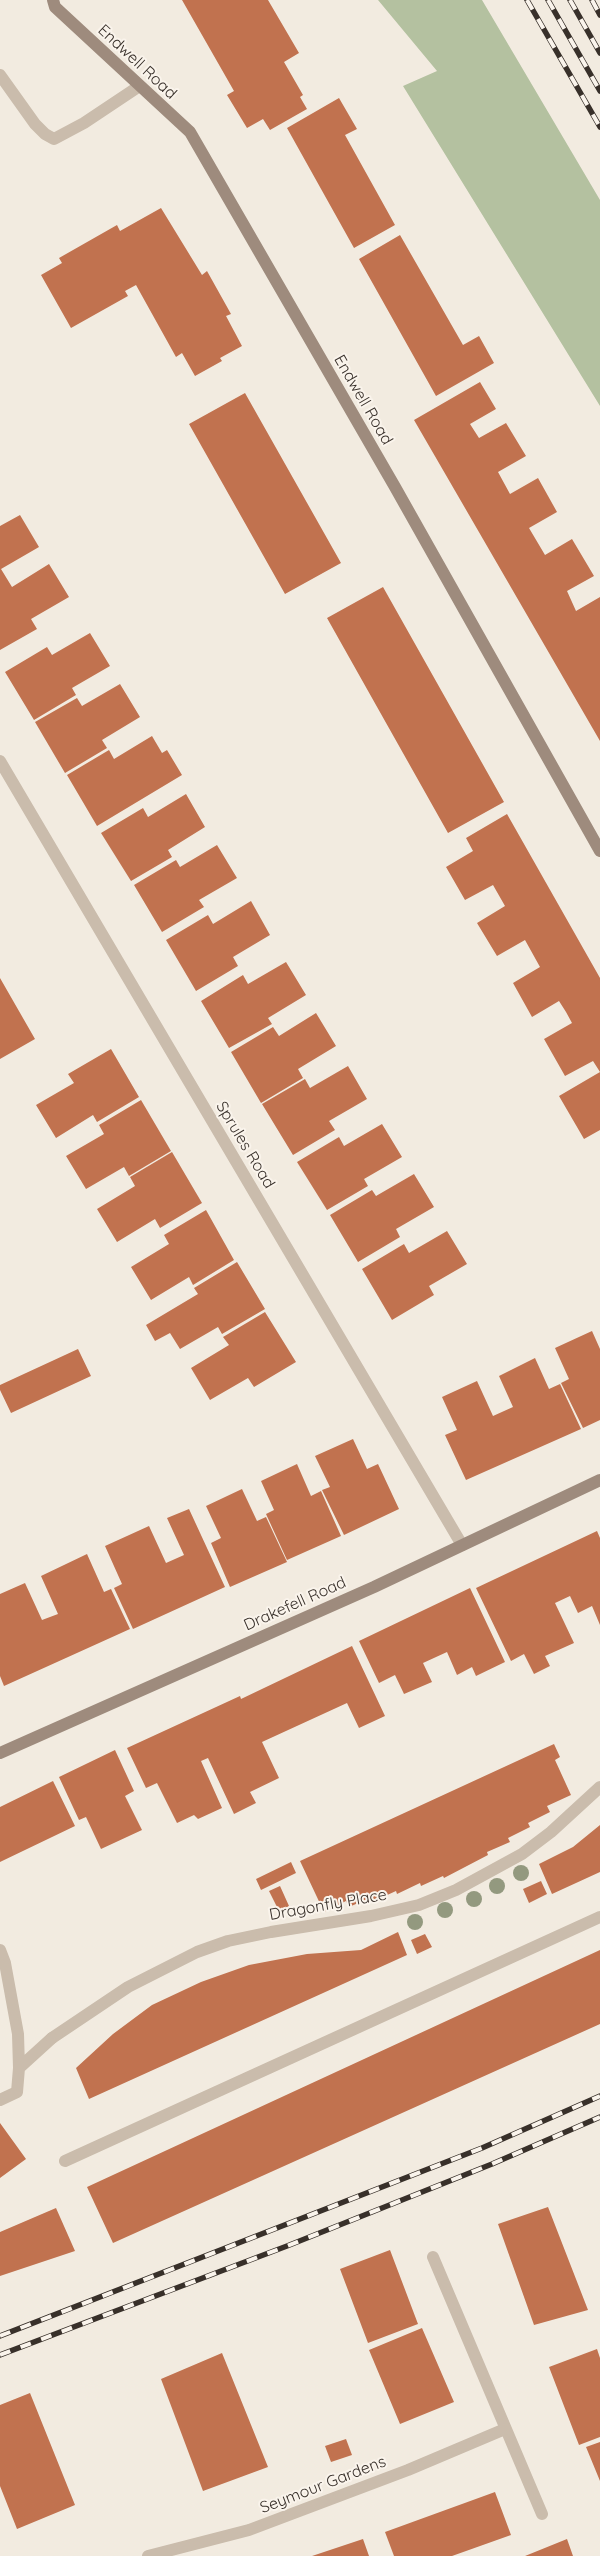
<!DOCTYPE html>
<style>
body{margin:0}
canvas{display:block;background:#f2ebe0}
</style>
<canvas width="600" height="2556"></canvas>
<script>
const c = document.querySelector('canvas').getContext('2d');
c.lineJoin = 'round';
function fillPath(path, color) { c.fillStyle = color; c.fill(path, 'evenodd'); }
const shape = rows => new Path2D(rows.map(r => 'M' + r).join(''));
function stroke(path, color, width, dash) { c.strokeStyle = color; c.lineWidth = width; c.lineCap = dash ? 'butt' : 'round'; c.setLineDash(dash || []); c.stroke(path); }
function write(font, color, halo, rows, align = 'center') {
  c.font = font + ' Quicksand,sans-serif'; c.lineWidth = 4; c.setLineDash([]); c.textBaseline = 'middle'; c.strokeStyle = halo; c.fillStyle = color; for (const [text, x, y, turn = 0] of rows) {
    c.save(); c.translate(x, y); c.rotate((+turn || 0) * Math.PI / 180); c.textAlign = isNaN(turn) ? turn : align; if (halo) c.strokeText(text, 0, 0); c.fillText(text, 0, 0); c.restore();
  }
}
fillPath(shape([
 [378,0,482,0,600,200,600,406,403,86,437,71]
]), '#b4c1a0');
fillPath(shape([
 [182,0,268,0,299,53,284,62,303,95,300,97,307,109,270,130,263,119,247,128,227,95,234,91],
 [339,98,357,129,345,135,395,225,354,248,287,128],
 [161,208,202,275,207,271,231,314,226,316,242,346,220,358,222,361,195,376,182,353,176,357,136,285,125,291,128,296,71,328,41,275,62,263,59,258,117,225,120,231],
 [400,235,463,345,479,336,494,363,436,396,359,259],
 [480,382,496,409,470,424,479,438,506,423,526,456,498,472,510,494,538,478,557,512,529,528,545,555,572,539,594,576,567,591,576,611,600,597,600,741,414,420],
 [245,393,341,563,285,594,189,424],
 [20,515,39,547,1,569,12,587,49,564,69,597,31,619,37,629,0,650,0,526],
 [383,587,504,802,448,833,327,618],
 [90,633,110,666,72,688,76,695,34,720,5,672,47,647,52,655],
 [120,684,140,717,102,740,107,748,65,773,35,722,77,698,82,706],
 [152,736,162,753,167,750,182,775,97,826,67,775,109,750,114,759],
 [186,794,205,827,168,850,172,857,131,881,101,833,143,808,148,817],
 [507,814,600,978,600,1130,584,1139,559,1096,600,1072,593,1061,565,1076,544,1039,572,1023,566,1012,559,1001,532,1017,513,983,540,967,525,940,497,956,477,923,505,906,493,885,465,900,446,867,473,851,466,838],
 [217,845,237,878,199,900,204,907,162,932,134,885,176,860,180,867],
 [251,901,270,935,233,957,238,966,196,991,166,940,208,915,213,924],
 [286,962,306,995,268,1018,272,1024,229,1048,201,1001,243,975,248,984],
 [0,978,35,1039,0,1059],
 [316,1013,336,1046,298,1069,303,1078,261,1103,231,1052,273,1027,279,1036],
 [111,1049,139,1097,97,1122,93,1115,56,1138,36,1105,74,1083,68,1074],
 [348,1066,367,1099,329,1121,335,1130,293,1155,262,1104,305,1079,310,1088],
 [141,1100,171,1151,129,1176,124,1167,86,1189,66,1156,104,1134,99,1125],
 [382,1124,402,1157,364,1179,368,1186,327,1210,297,1162,339,1137,344,1146],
 [172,1152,202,1203,160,1228,155,1219,117,1242,97,1209,135,1186,130,1177],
 [414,1174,434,1207,396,1229,400,1237,358,1262,330,1215,372,1190,376,1196],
 [206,1210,234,1260,193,1285,189,1277,151,1300,131,1267,169,1244,164,1235],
 [447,1231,467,1264,429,1286,434,1295,392,1320,362,1269,404,1244,409,1253],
 [237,1262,265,1309,222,1334,218,1327,180,1349,170,1333,155,1341,146,1325,198,1294,194,1288],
 [265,1312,296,1362,254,1387,248,1378,210,1400,191,1368,229,1345,223,1337],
 [592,1331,600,1349,600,1420,583,1428,561,1383,569,1379,555,1348],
 [78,1349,91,1376,11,1413,0,1390,0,1385],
 [535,1358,549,1389,560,1384,581,1429,466,1480,445,1435,457,1430,442,1397,477,1381,493,1416,513,1407,499,1376],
 [353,1439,367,1469,378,1464,399,1509,344,1535,322,1490,330,1487,315,1456],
 [297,1464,311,1496,321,1491,341,1536,287,1560,266,1514,274,1510,261,1481],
 [242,1489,257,1521,266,1517,287,1562,230,1587,211,1543,221,1538,206,1506],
 [189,1509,225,1587,133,1629,114,1588,122,1584,105,1546,149,1526,166,1563,184,1555,167,1518],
 [597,1531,600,1538,600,1625,592,1606,578,1613,570,1596,555,1603,574,1643,545,1656,550,1666,534,1674,524,1654,511,1661,476,1588],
 [87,1554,104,1592,111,1589,130,1629,4,1686,0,1676,0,1594,25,1583,42,1620,58,1614,41,1576],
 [470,1588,505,1662,476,1676,472,1667,457,1675,447,1652,423,1663,432,1682,404,1694,395,1675,379,1683,359,1641],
 [352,1646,385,1716,359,1728,347,1703,262,1742,279,1778,250,1792,256,1803,234,1814,208,1758,201,1761,222,1808,198,1819,194,1815,177,1823,157,1783,146,1788,127,1748,240,1696,241,1699],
 [554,1744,560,1757,555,1760,571,1795,547,1806,550,1812,528,1823,530,1827,508,1838,510,1842,487,1852,488,1855,444,1878,443,1876,421,1886,420,1883,397,1894,396,1891,374,1901,372,1897,349,1907,346,1901,324,1912,300,1861],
 [115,1750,134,1791,125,1796,142,1830,101,1849,86,1817,79,1820,59,1777],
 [53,1781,75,1826,0,1862,0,1807],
 [600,1825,600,1872,552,1894,539,1864,573,1847],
 [291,1862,296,1873,261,1890,256,1879],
 [541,1881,547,1894,529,1903,523,1889],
 [280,1886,289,1906,279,1911,269,1891],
 [398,1932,407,1955,89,2099,76,2068,113,2034,152,2005,201,1982,249,1965,307,1954,361,1950],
 [425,1934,432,1947,417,1954,411,1940],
 [600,1950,600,2024,113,2243,87,2187],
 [0,2123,26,2159,0,2178],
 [548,2207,588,2310,534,2325,498,2224],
 [56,2208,75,2251,0,2276,0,2232],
 [390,2250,418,2324,368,2343,340,2269],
 [422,2328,454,2402,400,2424,369,2350],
 [597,2349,600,2358,600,2437,579,2445,549,2367],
 [222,2353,268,2467,203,2491,161,2379],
 [30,2393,75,2505,17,2529,0,2486,0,2405],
 [346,2439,352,2455,331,2462,325,2446],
 [600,2442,600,2481,586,2447],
 [495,2492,511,2535,452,2556,394,2556,385,2532],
 [363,2539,369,2556,312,2556],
 [567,2539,573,2556,525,2556]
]), '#c1724f');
stroke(shape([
 [0,75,35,124,45,134,54,139,84,123,138,87],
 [0,1950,5,1963,18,2034,19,2068,17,2092,0,2100],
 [19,2068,52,2038],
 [65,2161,600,1917],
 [433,2257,542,2514]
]), '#cabcac', 12);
stroke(shape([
 [0,761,462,1545],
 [52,2038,128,1987,197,1952,228,1941,271,1932,371,1916,419,1905,456,1890,522,1854,551,1832,600,1787],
 [148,2556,249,2530,408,2470,505,2429]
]), '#cabcac', 12);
stroke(shape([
 [53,0,55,7,190,132,395,487,600,851],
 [0,1753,374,1587,600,1480]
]), '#9e8b7d', 12);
const rail = shape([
 [527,0,600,127],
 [548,0,600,91],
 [570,0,600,53],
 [592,0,600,15],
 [0,2336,482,2148,600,2096],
 [0,2355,287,2246,492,2164,600,2117]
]);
stroke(rail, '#38302a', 5.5);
stroke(rail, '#faf4ec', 4, [11]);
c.fillStyle = '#93997f';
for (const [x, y] of [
 [521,1873],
 [497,1886],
 [474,1899],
 [445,1910],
 [415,1922]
]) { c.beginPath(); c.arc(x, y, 8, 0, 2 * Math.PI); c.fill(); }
write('16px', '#38302a', '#faf4ec', [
 ["Endwell Road",137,62,43],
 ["Endwell Road",363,400,60],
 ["Sprules Road",245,1145,59],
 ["Drakefell Road",295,1604,-24],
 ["Dragonfly Place",328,1905,-10],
 ["Seymour Gardens",323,2485,-21]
]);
</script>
